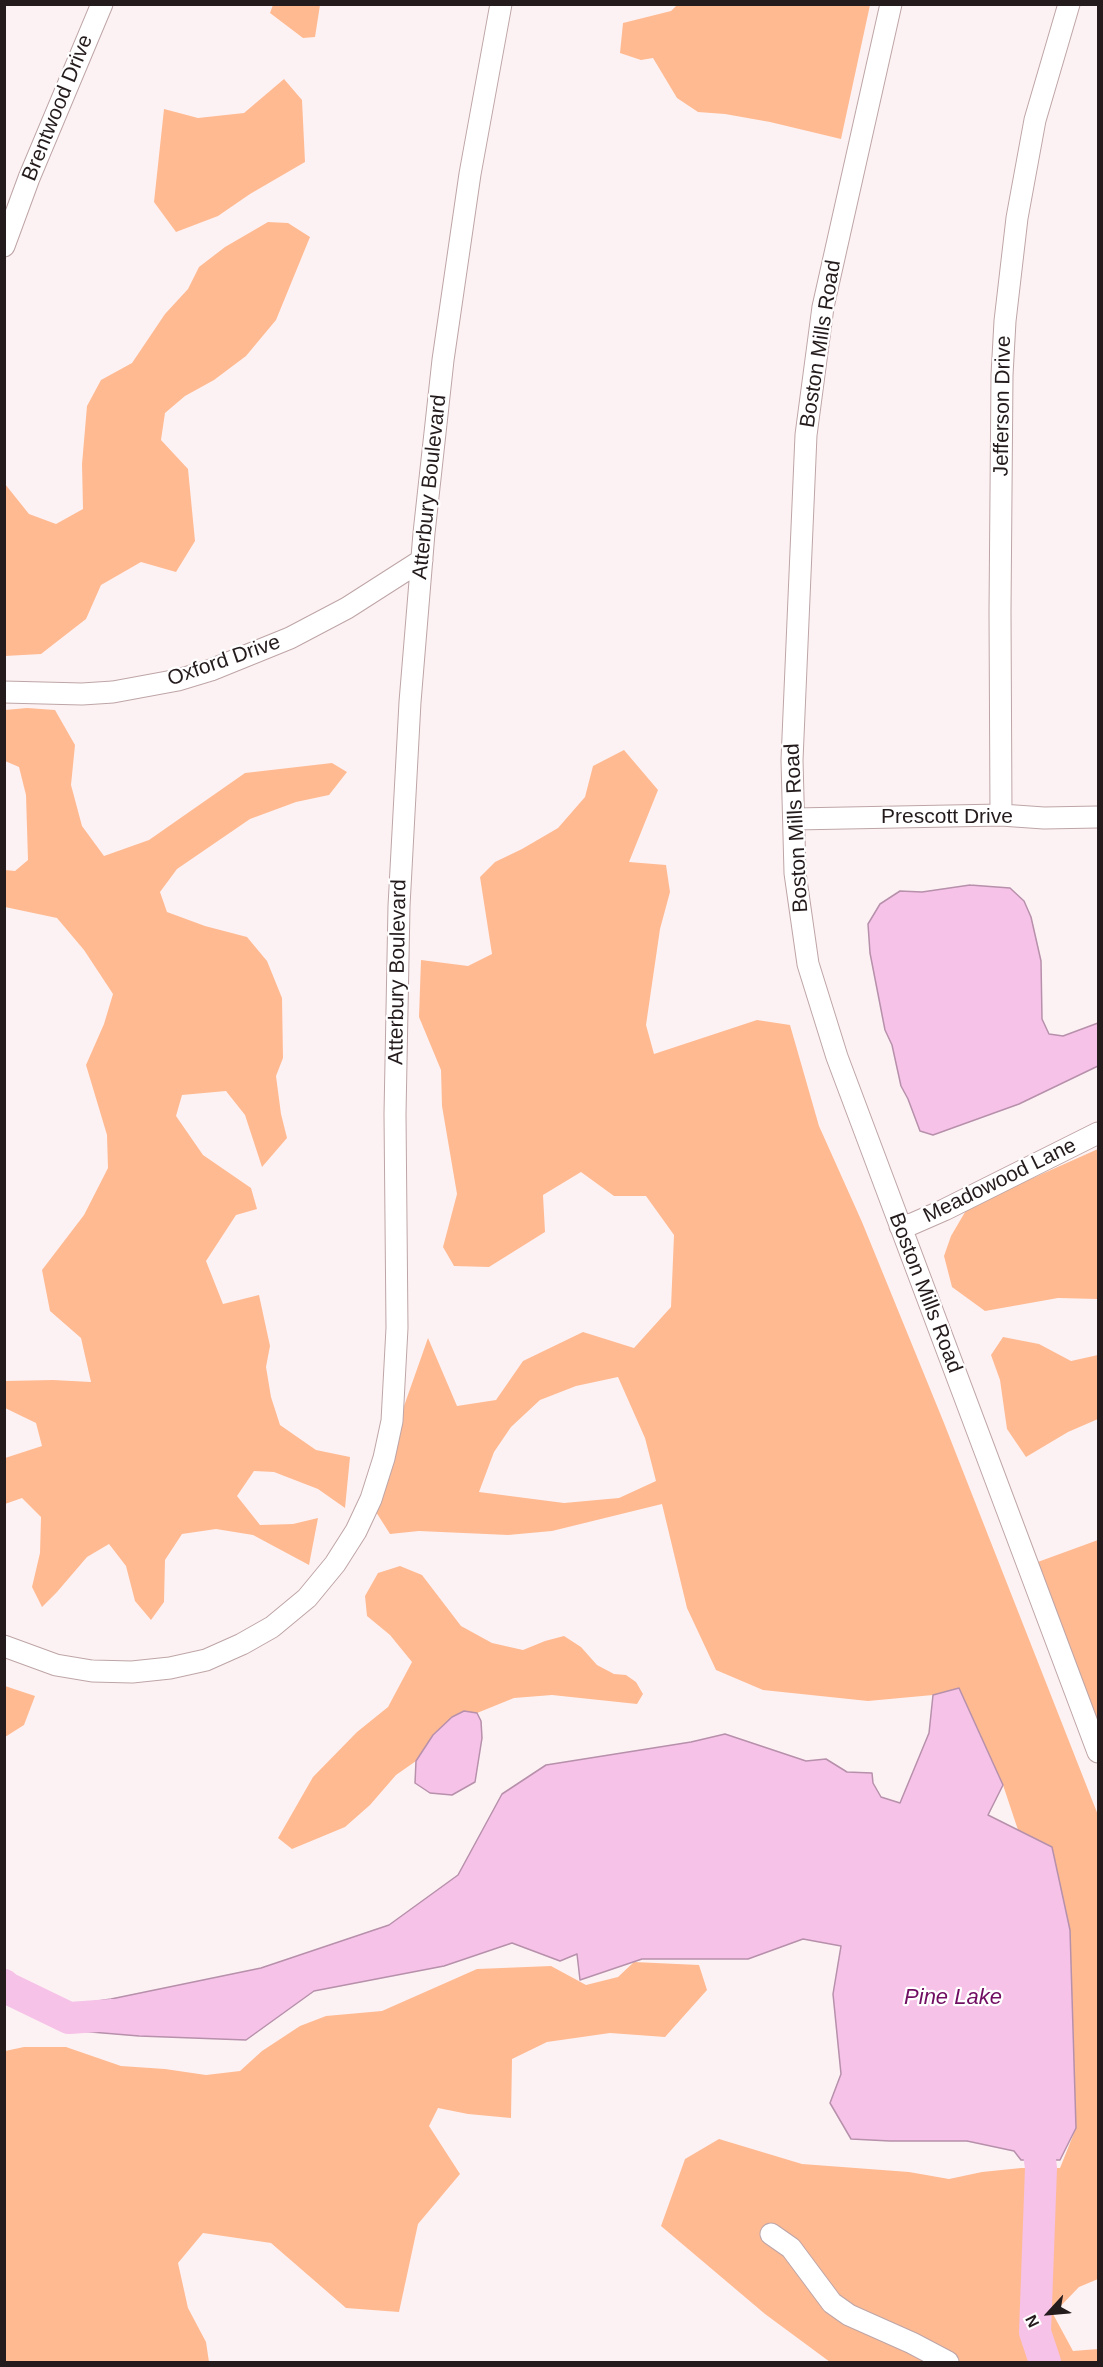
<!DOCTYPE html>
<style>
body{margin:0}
#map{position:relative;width:1103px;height:2367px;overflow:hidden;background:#fdf2f3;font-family:Arial,sans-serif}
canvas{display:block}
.frame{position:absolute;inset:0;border:6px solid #241b1c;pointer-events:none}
.north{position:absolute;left:1019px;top:2283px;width:60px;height:60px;-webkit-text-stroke:4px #fff;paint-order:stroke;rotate:244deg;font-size:16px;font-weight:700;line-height:24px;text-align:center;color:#241b1c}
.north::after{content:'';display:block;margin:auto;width:21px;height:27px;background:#241b1c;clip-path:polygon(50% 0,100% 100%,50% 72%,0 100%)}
</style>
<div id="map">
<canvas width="1103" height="2367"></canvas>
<div class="frame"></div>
<div class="north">N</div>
</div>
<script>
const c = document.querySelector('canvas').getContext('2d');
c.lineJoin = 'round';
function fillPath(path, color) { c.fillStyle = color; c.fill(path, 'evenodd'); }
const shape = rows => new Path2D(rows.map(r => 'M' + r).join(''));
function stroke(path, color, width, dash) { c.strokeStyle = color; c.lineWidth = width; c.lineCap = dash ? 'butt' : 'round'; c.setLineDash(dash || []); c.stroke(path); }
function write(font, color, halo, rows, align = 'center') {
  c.font = font + ' Arial,sans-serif'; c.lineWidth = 4.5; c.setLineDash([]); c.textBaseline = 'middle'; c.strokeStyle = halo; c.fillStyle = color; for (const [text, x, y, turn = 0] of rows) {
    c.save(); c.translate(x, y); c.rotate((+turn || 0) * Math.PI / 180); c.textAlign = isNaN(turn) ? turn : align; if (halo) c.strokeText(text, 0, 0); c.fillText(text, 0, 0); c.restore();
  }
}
fillPath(shape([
 [678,4,870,5,841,139,770,122,725,114,698,112,677,98,653,58,641,60,620,53,623,23,671,11],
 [273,5,320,5,315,37,303,38,270,13],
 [284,79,302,100,305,162,250,194,218,216,176,232,154,202,164,109,198,118,244,113],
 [268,222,288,223,310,237,276,320,246,356,214,380,185,396,165,413,161,440,188,469,195,541,176,572,141,562,101,585,86,619,41,654,5,656,5,484,29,514,56,524,83,509,82,464,87,406,101,380,132,363,165,314,188,289,199,267,225,247],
 [27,708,55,710,75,745,71,785,82,826,104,856,149,840,245,773,332,763,347,772,329,795,296,802,250,819,177,869,160,892,167,912,205,926,247,937,267,961,282,998,283,1058,276,1076,281,1114,287,1138,262,1167,245,1115,226,1091,182,1095,176,1116,203,1155,251,1188,257,1209,236,1215,206,1261,223,1304,259,1295,270,1346,266,1367,271,1397,280,1425,316,1450,350,1457,345,1508,318,1489,274,1472,254,1471,237,1496,260,1525,293,1524,318,1518,309,1565,253,1535,216,1529,182,1534,165,1560,164,1602,151,1620,135,1601,126,1566,109,1544,87,1557,57,1592,42,1607,32,1587,40,1553,41,1517,22,1498,5,1504,5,1458,42,1446,36,1423,5,1408,5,1381,53,1380,91,1382,81,1338,50,1311,42,1270,84,1215,108,1168,107,1135,86,1065,104,1024,113,994,84,950,57,918,5,907,5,870,15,871,28,860,26,795,19,767,5,761,5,710],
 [624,750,658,790,629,862,666,865,670,892,660,929,646,1025,654,1054,757,1020,790,1025,819,1126,862,1222,944,1423,1098,1815,1098,2279,1079,2287,1053,2314,1073,2351,1098,2349,1098,2362,830,2362,765,2314,661,2226,685,2159,719,2139,802,2164,909,2172,949,2179,982,2172,1021,2168,1060,2168,1076,2128,1070,1930,1052,1847,1018,1830,1003,1785,959,1689,933,1695,868,1701,763,1690,716,1670,687,1608,662,1504,552,1531,508,1535,419,1531,390,1534,376,1512,398,1423,428,1338,457,1406,496,1400,523,1361,583,1332,634,1348,671,1307,674,1235,646,1196,614,1196,581,1172,543,1195,545,1232,489,1267,454,1266,443,1247,457,1194,442,1106,441,1070,419,1017,421,960,468,966,492,954,480,877,495,862,522,849,558,828,585,797,593,766],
 [618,1377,645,1438,656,1481,619,1498,564,1503,479,1492,494,1452,511,1427,540,1400,576,1386],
 [1098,1149,1098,1301,1097,1299,1058,1298,985,1311,952,1287,944,1256,951,1236,968,1207],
 [1003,1337,1039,1344,1071,1361,1098,1355,1098,1419,1068,1432,1026,1457,1007,1429,1000,1380,991,1355],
 [1098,1540,1098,1728,1035,1563],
 [400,1566,422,1575,461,1626,492,1643,523,1650,545,1641,564,1636,581,1647,597,1665,614,1674,626,1675,636,1682,643,1694,637,1704,552,1695,514,1698,477,1713,464,1711,433,1735,416,1761,396,1775,370,1805,345,1827,292,1849,278,1838,313,1777,357,1732,388,1707,412,1662,390,1635,367,1616,365,1596,378,1573],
 [5,1686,35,1696,24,1725,5,1737],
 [634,1962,699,1965,707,1990,665,2037,610,2033,547,2042,512,2059,511,2118,468,2114,438,2108,429,2126,460,2174,418,2224,399,2312,346,2308,271,2243,203,2233,178,2263,188,2308,206,2342,209,2362,5,2362,5,2051,24,2047,66,2047,121,2066,165,2069,206,2075,240,2071,262,2051,300,2026,326,2016,382,2011,477,1969,551,1966,586,1985,618,1977]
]), '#ffba92');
const water = shape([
 [970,885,1010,888,1024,901,1031,917,1041,961,1042,1019,1049,1034,1063,1036,1098,1023,1098,1066,1019,1104,933,1135,920,1131,908,1099,901,1086,892,1045,885,1030,870,953,868,924,880,904,900,891,922,892,970,885],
 [959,1688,1003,1785,988,1815,1052,1847,1070,1930,1076,2128,1060,2160,1021,2160,1014,2151,967,2141,890,2141,851,2139,830,2103,841,2074,833,1994,841,1946,803,1939,748,1959,642,1959,580,1980,577,1954,560,1961,512,1943,444,1966,314,1991,246,2040,139,2036,67,2030,71,2005,111,1999,261,1968,389,1925,458,1875,502,1794,546,1765,691,1742,725,1734,806,1761,826,1759,847,1772,872,1773,873,1783,881,1797,900,1803,929,1733,933,1695,959,1688],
 [464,1711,477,1713,481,1721,482,1738,475,1782,452,1795,430,1793,415,1783,416,1761,433,1735,452,1717,464,1711]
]);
fillPath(water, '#f6c2e8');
stroke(water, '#b790ab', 1.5);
stroke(shape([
 [4,1985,7,1988,69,2018,112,2015],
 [1034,2116,1041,2168,1035,2332,1045,2362]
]), '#f6c2e8', 32);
const minor = shape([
 [891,4,823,307,806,435,792,760,795,873,808,964,837,1057,1098,1752],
 [4,246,29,178,102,4],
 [4,692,82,694,113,692,178,680,211,670,290,638,347,608,422,560],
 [1001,815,1000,611,1002,375,1005,321,1017,218,1035,120,1069,4],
 [795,819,1001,815,1044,818,1098,817],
 [900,1226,912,1224,944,1210,1098,1133],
 [4,1646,56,1665,92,1671,132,1672,170,1668,206,1660,242,1644,272,1627,307,1598,335,1564,356,1531,371,1499,384,1458,392,1421,397,1328,395,1114,399,906,410,702,424,533,443,360,470,174,501,4],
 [771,2234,791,2248,832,2303,849,2315,912,2343,948,2362]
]);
stroke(minor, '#bea5a7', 23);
stroke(minor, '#fff', 21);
write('21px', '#241b1c', '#fff', [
 ["Brentwood Drive",58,108,-68],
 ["Boston Mills Road",821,344,-81],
 ["Jefferson Drive",1003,406,-89],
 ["Atterbury Boulevard",430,487,-84],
 ["Oxford Drive",224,661,-19],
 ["Prescott Drive",947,817],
 ["Boston Mills Road",797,828,-93],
 ["Atterbury Boulevard",398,972,-89],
 ["Meadowood Lane",1000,1181,-26],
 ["Boston Mills Road",925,1293,69]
]);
write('italic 22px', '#710e62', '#fff', [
 ["Pine Lake",953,1998]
]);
</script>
